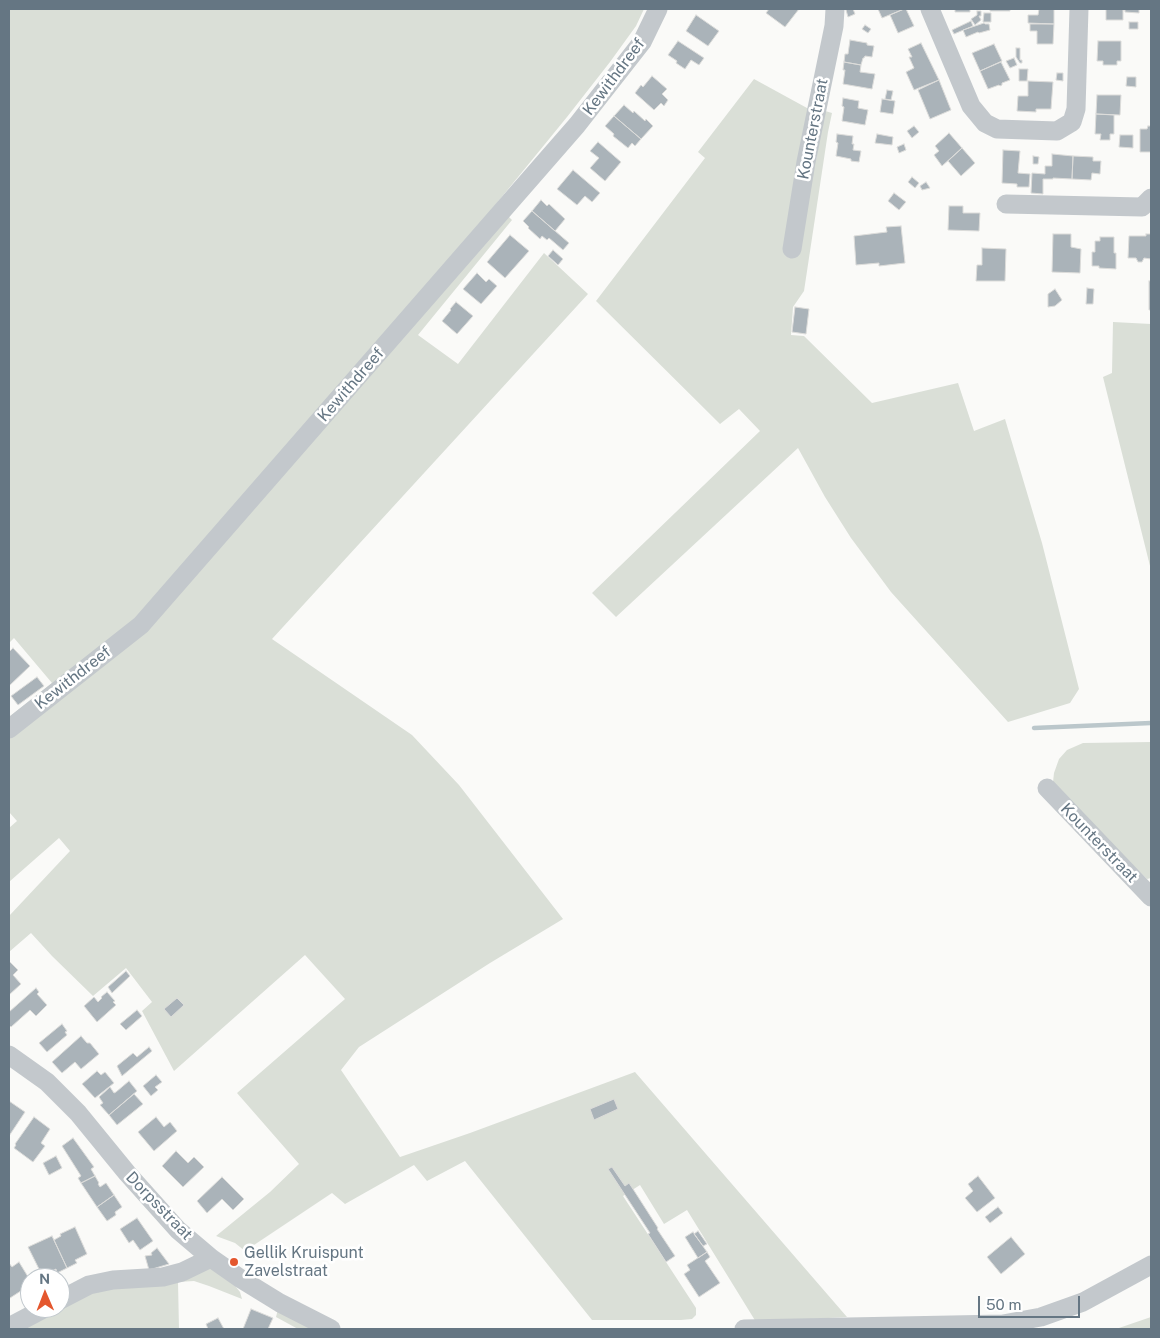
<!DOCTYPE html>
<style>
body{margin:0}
#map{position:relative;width:1160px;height:1338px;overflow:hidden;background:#fafaf8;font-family:"Public Sans",sans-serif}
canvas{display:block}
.frame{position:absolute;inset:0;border:10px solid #657683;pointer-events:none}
.north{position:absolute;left:20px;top:1268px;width:50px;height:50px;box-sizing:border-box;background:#fff;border:1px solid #c1c8cd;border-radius:50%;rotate:359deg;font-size:14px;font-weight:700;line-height:20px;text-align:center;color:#657683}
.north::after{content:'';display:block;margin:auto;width:18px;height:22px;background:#e4572e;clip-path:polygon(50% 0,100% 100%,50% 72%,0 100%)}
.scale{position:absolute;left:978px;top:1296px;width:102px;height:22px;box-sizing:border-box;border:2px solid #657683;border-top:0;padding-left:6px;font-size:15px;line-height:18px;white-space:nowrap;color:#657683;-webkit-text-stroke:4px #fff;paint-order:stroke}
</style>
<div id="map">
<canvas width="1160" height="1338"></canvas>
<div class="frame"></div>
<div class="north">N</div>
<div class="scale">50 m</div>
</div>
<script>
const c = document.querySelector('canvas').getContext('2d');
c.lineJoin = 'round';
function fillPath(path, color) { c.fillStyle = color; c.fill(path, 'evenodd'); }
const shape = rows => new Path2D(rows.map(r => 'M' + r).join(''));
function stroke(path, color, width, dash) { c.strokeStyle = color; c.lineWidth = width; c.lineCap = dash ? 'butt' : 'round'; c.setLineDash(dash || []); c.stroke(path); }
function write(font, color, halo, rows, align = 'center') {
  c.font = font + ' "Public Sans",sans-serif'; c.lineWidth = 5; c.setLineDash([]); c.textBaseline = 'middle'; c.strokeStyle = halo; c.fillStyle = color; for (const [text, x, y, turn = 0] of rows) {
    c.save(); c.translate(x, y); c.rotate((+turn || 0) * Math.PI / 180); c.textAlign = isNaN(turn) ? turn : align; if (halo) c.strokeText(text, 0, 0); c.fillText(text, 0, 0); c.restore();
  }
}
fillPath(shape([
 [9,9,644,9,636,26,610,62,567,117,496,204,512,220,418,335,458,364,544,253,588,294,272,639,412,735,459,785,563,919,490,963,359,1047,341,1070,400,1157,470,1133,635,1072,847,1317,756,1322,687,1210,664,1224,640,1185,623,1196,696,1308,696,1315,692,1319,681,1320,592,1320,465,1161,427,1181,414,1165,345,1204,332,1193,245,1251,235,1243,216,1236,270,1192,299,1164,237,1093,345,999,305,955,174,1071,142,1011,152,1002,126,968,93,996,52,956,31,933,9,952,9,916,70,851,59,838,9,882,9,828,17,821,9,812,9,717,52,683,14,638,9,643],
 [754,79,807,108,813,109,805,159,816,160,822,110,832,113,828,132,804,291,793,307,791,335,804,336,872,403,958,383,974,431,1005,419,1042,543,1079,689,1070,703,1008,722,891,592,851,538,825,497,798,448,616,617,592,593,760,431,739,409,720,424,596,301,705,158,698,152],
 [1113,322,1151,324,1151,570,1103,377,1112,373],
 [1151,742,1151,878,1147,879,1071,806,1053,782,1054,773,1059,759,1067,750,1083,743],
 [209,1268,216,1270,229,1278,240,1292,242,1299,209,1286,194,1281,178,1282,179,1329,16,1329,80,1296],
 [278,1309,314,1329,298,1329,276,1317],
 [1151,1317,1151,1329,1116,1329]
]), '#dadfd7');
stroke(shape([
 [1034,728,1151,723]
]), '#bbc7cb', 4.5);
const building = shape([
 [769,9,799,9,785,27,766,13,769,9],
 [848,9,853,9,855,14,848,17,846,10,848,9],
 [878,9,904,9,882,18,878,9],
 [904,9,906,9,914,26,898,33,890,15,904,9],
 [955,9,970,9,970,12,955,12,955,9],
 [990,9,1010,9,1010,11,990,11,990,9],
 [1039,9,1054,9,1054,24,1028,23,1028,15,1038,15,1039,9],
 [1106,9,1139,9,1139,13,1125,12,1125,10,1123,10,1123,20,1106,20,1106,9],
 [977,11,981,11,981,16,979,16,981,20,975,25,971,19,977,15,977,11],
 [984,13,991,13,991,22,983,22,984,13],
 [696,15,719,31,708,46,686,31,696,15],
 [971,21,973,26,954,34,952,30,971,21],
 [1129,22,1138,22,1138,29,1129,29,1129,22],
 [984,23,985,24,989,24,990,30,979,33,978,32,966,37,963,30,984,23],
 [1030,24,1054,24,1053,44,1037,44,1037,31,1030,31,1030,24],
 [865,25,871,29,868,33,862,29,865,25],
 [850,40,867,43,867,45,874,46,872,57,865,56,864,58,863,58,861,65,844,62,845,54,848,54,850,40],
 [678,41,704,58,699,65,691,60,685,69,676,63,677,61,668,55,678,41],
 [1098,41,1121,41,1121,61,1117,61,1117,65,1103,65,1103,61,1097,61,1098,41],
 [921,43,939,80,914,90,906,72,914,68,909,57,912,57,908,49,921,43],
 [994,44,1002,61,980,71,972,53,994,44],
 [1016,48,1020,48,1020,60,1022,60,1022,63,1020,63,1016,57,1016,48],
 [1014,58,1017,65,1010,68,1006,61,1014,58],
 [844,62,861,65,860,72,875,74,872,89,843,84,845,70,843,70,844,62],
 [1001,62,1010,80,1002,83,1002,85,1000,86,999,85,988,89,980,71,1001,62],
 [1019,69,1028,69,1027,81,1019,81,1019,69],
 [1057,73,1063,73,1063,81,1056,80,1057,73],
 [652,76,667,89,662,94,668,100,664,106,661,103,654,110,635,93,641,85,643,87,652,76],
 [1127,77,1136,77,1136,87,1126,86,1127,77],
 [939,80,951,110,930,119,918,90,939,80],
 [1028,81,1053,82,1051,109,1036,109,1036,112,1017,111,1018,96,1028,96,1028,81],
 [887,90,893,91,891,100,885,99,887,90],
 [1097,95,1121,95,1120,115,1096,114,1097,95],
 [843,98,859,101,858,108,868,110,865,125,842,121,844,107,842,106,843,98],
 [882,99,895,101,893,114,880,112,882,99],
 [624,105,633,113,634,111,645,121,646,119,653,126,641,139,614,116,624,105],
 [1096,114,1114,115,1114,134,1110,134,1110,140,1100,140,1101,134,1095,134,1096,114],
 [614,116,641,139,635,146,632,143,628,148,613,136,614,134,605,126,614,116],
 [914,126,919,132,912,138,907,131,914,126],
 [1148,126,1151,126,1151,152,1140,152,1140,129,1147,129,1148,126],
 [949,133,962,148,942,166,934,155,939,151,935,146,949,133],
 [837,134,853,136,852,144,854,144,853,150,861,151,859,162,851,161,851,159,836,156,838,143,836,142,837,134],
 [877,134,893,137,892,145,875,143,877,134],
 [1120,135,1133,135,1133,148,1119,147,1120,135],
 [598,142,621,162,605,181,590,168,599,158,590,151,598,142],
 [904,144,906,150,899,153,897,147,904,144],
 [962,148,975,163,961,176,948,161,962,148],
 [1003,150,1020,151,1018,173,1030,174,1029,187,1017,187,1017,184,1002,183,1003,150],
 [1052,154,1073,156,1072,179,1053,178,1053,179,1043,179,1043,194,1031,193,1032,173,1045,174,1045,166,1052,166,1052,154],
 [1033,156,1039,157,1038,164,1033,164,1033,156],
 [1073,156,1093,157,1093,161,1101,161,1100,174,1092,173,1091,180,1072,179,1073,156],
 [573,170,600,193,592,202,585,196,577,205,557,189,573,170],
 [912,177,919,183,915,188,908,182,912,177],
 [926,182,930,188,922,190,920,186,926,182],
 [894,193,906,202,899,210,888,201,894,193],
 [541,200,547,206,549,204,565,219,555,231,532,211,541,200],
 [949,206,963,206,963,213,980,213,979,231,948,230,949,206],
 [532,211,569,243,563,250,549,238,547,240,542,236,540,239,528,228,529,227,523,221,532,211],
 [901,226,905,263,879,266,879,263,856,265,854,236,887,232,886,227,901,226],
 [1053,234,1071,234,1071,247,1081,249,1080,273,1052,272,1053,234],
 [1146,234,1151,234,1151,259,1144,258,1142,262,1138,262,1136,258,1128,258,1129,236,1146,236,1146,234],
 [510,235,529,251,505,278,487,262,510,235],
 [1100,237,1114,237,1114,253,1116,253,1116,269,1099,268,1099,266,1092,266,1092,252,1095,252,1095,241,1100,241,1100,237],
 [982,248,1006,249,1005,281,976,281,977,265,982,265,982,248],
 [553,250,563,259,558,265,548,256,553,250],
 [477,273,486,282,489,279,497,286,481,304,463,289,477,273],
 [1149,281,1151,281,1151,310,1149,310,1149,281],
 [1087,288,1094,289,1093,304,1086,304,1087,288],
 [1055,289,1062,300,1055,306,1048,307,1048,294,1055,289],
 [456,302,473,316,457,334,442,321,451,310,450,309,456,302],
 [795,307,809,309,806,334,792,332,795,307],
 [13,648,30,666,9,686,9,652,13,648],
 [37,677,44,686,18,705,11,696,37,677],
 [9,961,18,970,13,975,21,984,9,995,9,961],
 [126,971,130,976,112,993,108,987,126,971],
 [36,988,39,992,37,994,47,1005,36,1016,30,1010,11,1027,9,1025,9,1012,36,988],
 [107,992,115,1001,113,1002,116,1005,97,1022,84,1006,94,997,98,1002,102,998,101,997,107,992],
 [177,998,184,1005,171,1017,164,1009,177,998],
 [137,1010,142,1016,126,1030,120,1024,137,1010],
 [62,1024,67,1031,65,1032,67,1035,47,1052,39,1043,62,1024],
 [81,1036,87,1043,90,1043,99,1054,81,1069,75,1062,62,1073,52,1062,81,1036],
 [149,1047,152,1051,122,1076,117,1066,133,1053,137,1057,149,1047],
 [97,1071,101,1075,105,1072,114,1083,95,1098,82,1084,97,1071],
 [156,1075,162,1082,155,1087,158,1090,151,1096,143,1086,156,1075],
 [129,1081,137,1091,109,1115,100,1105,103,1103,99,1097,110,1087,114,1093,116,1092,129,1081],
 [134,1094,143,1104,117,1125,109,1115,134,1094],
 [614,1099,618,1109,594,1120,590,1109,614,1099],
 [9,1101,25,1112,9,1136,9,1101],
 [34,1117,50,1129,41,1143,45,1146,33,1162,14,1148,16,1145,15,1144,34,1117],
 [156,1117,164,1127,170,1122,177,1131,154,1151,138,1132,156,1117],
 [73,1138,94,1167,91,1169,95,1176,81,1183,78,1178,81,1176,62,1146,73,1138],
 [176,1151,188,1163,194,1157,204,1167,183,1187,162,1166,176,1151],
 [56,1156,62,1168,49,1175,43,1163,56,1156],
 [612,1167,625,1186,629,1183,633,1189,658,1228,657,1229,675,1256,666,1262,648,1234,650,1233,608,1169,612,1167],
 [95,1176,99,1183,98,1184,100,1187,106,1183,114,1195,97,1207,81,1183,95,1176],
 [978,1176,995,1198,977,1212,965,1198,973,1191,968,1184,978,1176],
 [222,1177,244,1199,233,1210,222,1199,207,1213,197,1201,222,1177],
 [114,1195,122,1207,115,1212,116,1215,107,1221,97,1207,114,1195],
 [998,1207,1003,1213,990,1223,985,1217,998,1207],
 [137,1218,153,1241,140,1250,133,1240,129,1243,120,1229,137,1218],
 [75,1227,87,1254,75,1260,77,1263,67,1268,54,1240,61,1236,60,1234,75,1227],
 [698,1231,707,1244,703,1246,694,1234,698,1231],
 [693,1232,707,1252,698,1258,685,1237,693,1232],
 [52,1236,67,1268,57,1273,56,1269,44,1275,41,1269,39,1269,28,1247,52,1236],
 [1011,1237,1025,1254,1001,1274,987,1257,1011,1237],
 [157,1248,169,1264,149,1270,145,1256,152,1255,151,1253,157,1248],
 [707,1252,710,1257,705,1261,720,1283,699,1297,684,1274,690,1270,687,1265,707,1252],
 [19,1262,30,1280,30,1285,10,1298,9,1296,9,1263,12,1267,19,1262],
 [251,1309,273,1318,268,1329,243,1329,251,1309],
 [218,1318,224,1329,208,1329,206,1324,218,1318]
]);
fillPath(building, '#aab3b9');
stroke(building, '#dcdcda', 1);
stroke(shape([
 [930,9,971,106,985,123,997,129,1057,131,1072,122,1076,109,1079,9],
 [1006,204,1142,207,1151,198],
 [792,249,806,162,834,26,835,9],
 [9,729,141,625,577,125,642,42,658,9],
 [1047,788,1151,897],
 [9,1055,47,1082,78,1113,127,1173,178,1230,211,1258,241,1279,280,1303,331,1329],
 [60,1300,89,1285,113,1280,163,1277,182,1272,211,1258],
 [9,1327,45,1308],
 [744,1329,1003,1324,1041,1317,1083,1302,1151,1265]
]), '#c3c8cc', 19);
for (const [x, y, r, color] of [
 [234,1262,5,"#e4572e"]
]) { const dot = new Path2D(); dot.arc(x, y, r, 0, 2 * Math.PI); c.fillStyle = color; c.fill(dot); stroke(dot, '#fff', 2); }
write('16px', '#657683', '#fff', [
 ["Kewithdreef",614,77,-53],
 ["Kounterstraat",813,129,-79],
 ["Kewithdreef",351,385,-49],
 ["Kewithdreef",73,678,-38],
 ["Kounterstraat",1099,843,46],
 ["Dorpsstraat",159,1206,46]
]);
write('16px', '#657683', '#fff', [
 ["Gellik Kruispunt",244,1253],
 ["Zavelstraat",244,1271]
], 'left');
</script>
